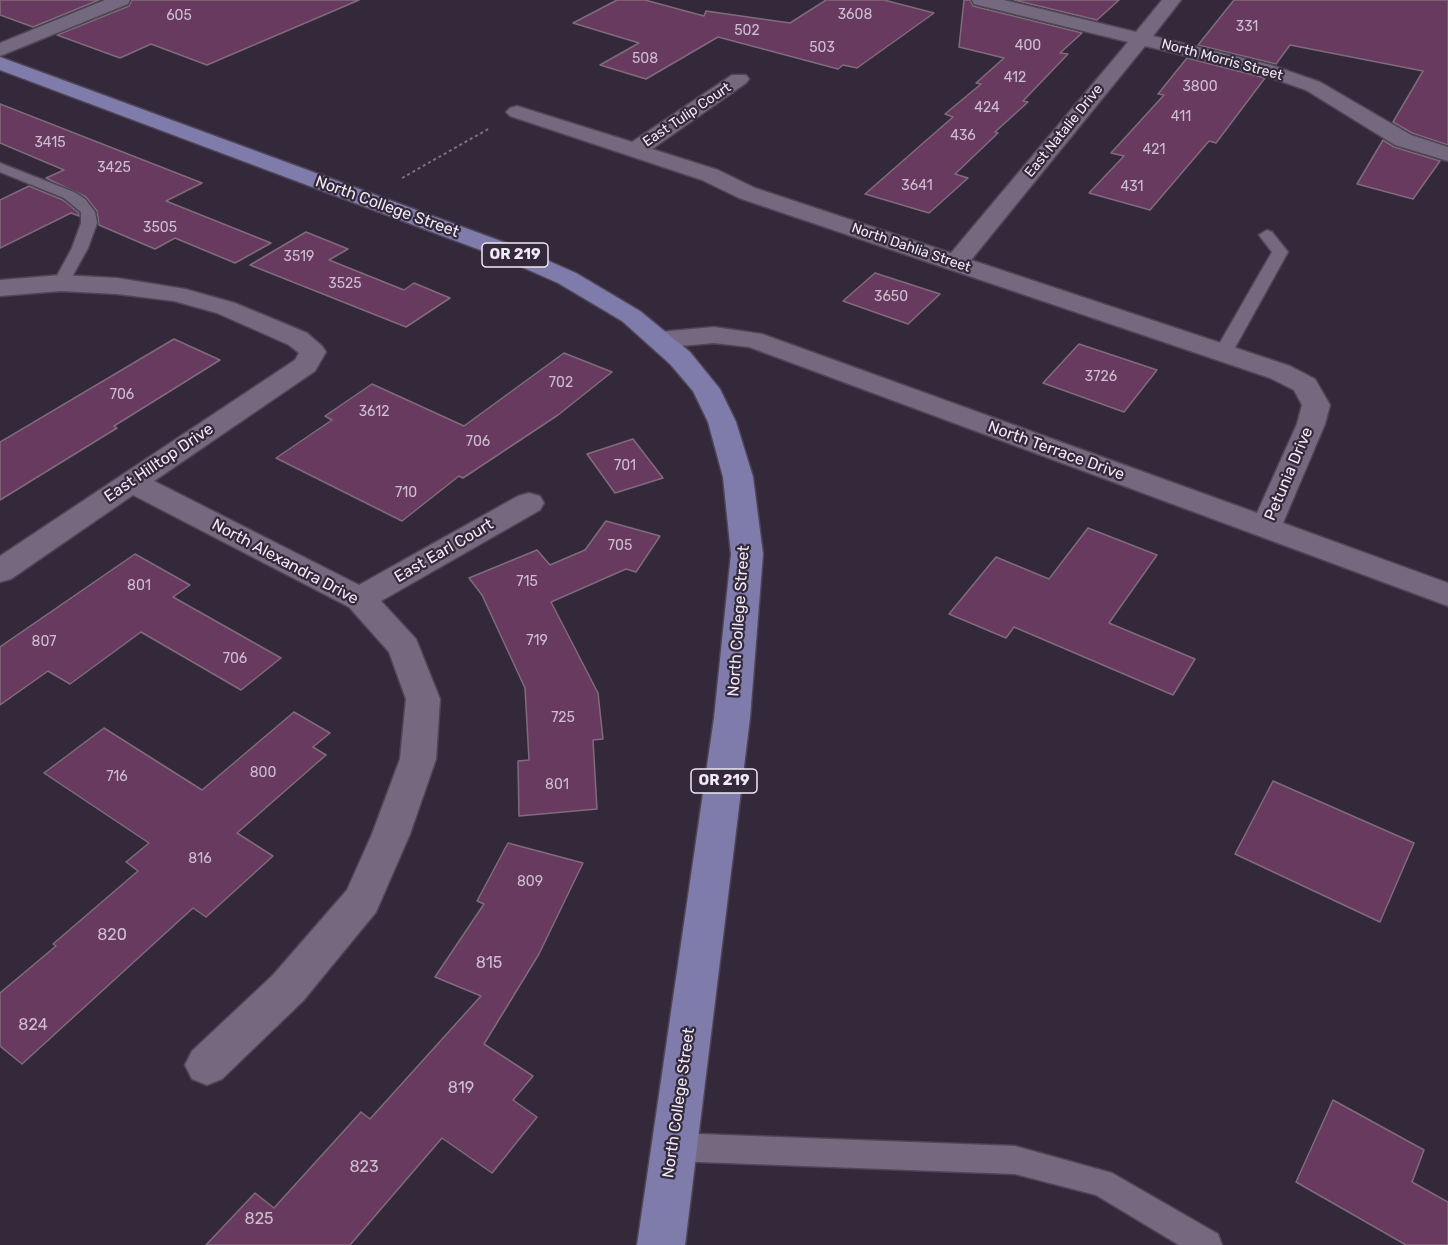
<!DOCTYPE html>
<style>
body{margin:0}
canvas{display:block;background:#33293b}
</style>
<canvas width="1448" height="1245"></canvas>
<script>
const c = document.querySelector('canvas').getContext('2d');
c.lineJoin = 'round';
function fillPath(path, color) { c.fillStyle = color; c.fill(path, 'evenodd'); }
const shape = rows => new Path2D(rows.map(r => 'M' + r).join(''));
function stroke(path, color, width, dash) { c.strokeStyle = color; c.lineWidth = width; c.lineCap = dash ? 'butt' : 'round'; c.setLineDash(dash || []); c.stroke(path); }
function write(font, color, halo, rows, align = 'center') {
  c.font = font + ' Rubik,sans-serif'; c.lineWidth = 4.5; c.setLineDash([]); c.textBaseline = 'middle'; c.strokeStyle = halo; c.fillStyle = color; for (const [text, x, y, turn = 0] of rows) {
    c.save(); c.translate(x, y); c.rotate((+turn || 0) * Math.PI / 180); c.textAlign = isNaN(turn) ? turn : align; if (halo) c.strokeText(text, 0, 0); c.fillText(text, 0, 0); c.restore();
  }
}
const building = shape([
 [0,0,99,0,33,27,0,15,0,0],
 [132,0,359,0,207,65,151,44,120,58,57,35,129,6,132,0],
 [617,0,645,0,704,16,706,11,790,23,826,0,884,0,934,13,857,68,843,65,838,69,718,37,646,79,600,65,639,43,573,23,617,0],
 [964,0,970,0,973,6,1082,33,1060,53,1068,54,1023,101,1028,102,995,132,998,133,955,174,968,178,929,213,865,194,953,117,945,114,981,84,976,83,1004,58,959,47,964,0],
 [1014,0,1119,0,1097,20,1014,0],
 [1234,0,1448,0,1448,145,1412,133,1393,122,1423,71,1290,45,1276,64,1198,45,1234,0],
 [1187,58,1265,78,1216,143,1209,141,1150,210,1089,193,1124,156,1111,153,1164,95,1158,94,1187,58],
 [0,104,202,183,166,201,271,243,235,263,175,238,155,249,99,225,97,211,86,197,46,178,64,170,0,143,0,104],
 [1383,140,1394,147,1440,161,1413,199,1357,184,1383,140],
 [29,186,63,200,79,213,79,216,71,213,0,248,0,200,29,186],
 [306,232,348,249,329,260,404,290,414,283,450,298,406,327,250,265,306,232],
 [875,273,940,294,908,324,843,301,875,273],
 [174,339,220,360,114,426,117,428,0,500,0,442,174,339],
 [1079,344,1157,370,1124,412,1043,383,1079,344],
 [564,353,612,372,558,415,463,478,459,476,402,521,276,458,332,420,325,416,372,384,464,426,564,353],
 [633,439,663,478,615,493,587,454,633,439],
 [606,521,660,536,636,572,626,569,551,602,598,693,603,739,593,740,597,809,519,816,518,761,529,760,525,688,482,595,469,578,537,550,550,565,585,550,606,521],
 [1088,528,1157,555,1109,623,1195,659,1173,695,1014,627,1006,638,949,614,996,557,1049,579,1088,528],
 [135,554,190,585,173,597,281,658,241,690,141,632,70,684,48,671,0,705,0,647,135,554],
 [294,712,330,733,313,747,326,755,237,833,273,856,206,917,193,908,22,1064,0,1046,0,993,56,946,53,944,138,871,126,862,149,843,44,773,104,728,202,790,294,712],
 [1273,781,1414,843,1380,922,1235,854,1273,781],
 [508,843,583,863,539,954,484,1044,533,1076,513,1100,537,1117,492,1173,442,1138,350,1245,206,1245,255,1193,274,1208,361,1112,370,1119,481,996,435,977,484,904,477,901,508,843],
 [1333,1100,1424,1150,1412,1182,1448,1202,1448,1245,1406,1245,1296,1182,1333,1100]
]);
fillPath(building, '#683a5f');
stroke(building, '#806b7b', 1.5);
const service = shape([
 [0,163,74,192,85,199,95,212,97,223,88,248,67,286,55,286,53,283,72,248,81,223,81,212,64,198,0,172,0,163],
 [1267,230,1272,232,1288,252,1232,353,1229,357,1217,357,1214,353,1272,252,1259,235,1267,230],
 [673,1133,1015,1146,1112,1173,1218,1234,1222,1245,1179,1245,1096,1195,1015,1174,673,1161,663,1157,659,1147,663,1137,673,1133]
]);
const minor = shape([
 [972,0,1004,0,1136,32,1162,0,1181,0,1153,36,1271,65,1320,82,1411,135,1448,147,1448,161,1395,145,1306,90,1257,73,1145,46,971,260,1290,366,1315,379,1330,405,1325,424,1283,523,1448,583,1448,606,749,347,714,343,659,348,650,346,646,340,650,334,659,332,714,327,762,334,1257,513,1297,424,1302,405,1294,390,1270,378,739,198,702,180,510,116,506,112,510,108,517,106,632,142,732,75,746,75,749,79,746,83,652,149,718,170,755,188,951,253,1128,42,974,4,972,0],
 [61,275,117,278,185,289,235,303,307,333,322,346,326,352,315,371,154,481,359,585,518,496,529,493,540,496,544,503,540,510,381,601,416,639,440,699,436,759,410,834,376,912,303,1001,222,1079,207,1085,192,1079,185,1065,192,1051,273,975,347,890,372,834,400,759,406,699,389,652,349,607,133,495,11,579,0,582,0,556,295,360,299,353,289,345,217,313,174,301,117,294,61,291,0,296,0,280,61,275]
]);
const tertiary = shape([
 [105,0,130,0,128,4,0,56,0,43,105,0]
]);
const primary = shape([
 [0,57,517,247,576,273,640,311,690,352,720,389,736,422,753,477,763,554,750,718,685,1245,637,1245,714,718,731,554,723,477,708,422,693,391,670,364,622,321,558,283,499,257,0,70,0,57]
]);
stroke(service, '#4e4555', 3);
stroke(minor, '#4e4555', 3);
stroke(tertiary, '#4e4555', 3);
stroke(primary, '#4e4555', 3);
stroke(shape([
 [402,178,490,128]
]), '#7a7282', 2, [3, 3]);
fillPath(service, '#74697e');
fillPath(minor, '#74697e');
fillPath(tertiary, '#74697e');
fillPath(primary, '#7f7bab');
write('14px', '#cdbdd0', null, [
 ["3608",855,15],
 ["605",179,16],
 ["331",1247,27],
 ["502",747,31],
 ["400",1028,46],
 ["503",822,48],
 ["508",645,59],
 ["412",1015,78],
 ["3800",1200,87],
 ["424",987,108],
 ["411",1181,117],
 ["436",963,136],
 ["3415",50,143],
 ["421",1154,150],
 ["3425",114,168],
 ["3641",917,186],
 ["431",1132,187],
 ["3505",160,228],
 ["3519",299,257],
 ["3525",345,284],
 ["3650",891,297],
 ["3726",1101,377],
 ["702",561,383],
 ["706",122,395],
 ["3612",374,412],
 ["706",478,442],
 ["701",625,466],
 ["710",406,493],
 ["705",620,546],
 ["715",527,582],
 ["801",139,586],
 ["719",537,641],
 ["807",44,642],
 ["706",235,659],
 ["725",563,718],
 ["800",263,773],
 ["716",117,777],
 ["801",557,785],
 ["816",200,859],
 ["809",530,882]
]);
write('14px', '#efe9f5', '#33293b', [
 ["North Morris Street",1222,60,15],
 ["East Tulip Court",687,115,-34],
 ["East Natalie Drive",1064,131,-51],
 ["North Dahlia Street",911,248,19]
]);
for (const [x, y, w] of [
 [515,255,66],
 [724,781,66]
]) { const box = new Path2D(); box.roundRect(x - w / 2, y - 12, w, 24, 4.5); c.fillStyle = '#33293b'; c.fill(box); stroke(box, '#efe9f5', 1.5); }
write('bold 15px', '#efe9f5', null, [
 ["OR 219",515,255],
 ["OR 219",724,781]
]);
write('16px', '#efe9f5', '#33293b', [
 ["North College Street",387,207,20],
 ["North Terrace Drive",1056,451,20],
 ["East Hilltop Drive",159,463,-34],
 ["Petunia Drive",1289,474,-67],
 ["East Earl Court",444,551,-30],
 ["North Alexandra Drive",285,562,28],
 ["North College Street",739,621,-86],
 ["North College Street",679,1103,-82]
]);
write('16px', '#cdbdd0', null, [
 ["820",112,935],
 ["815",489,963],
 ["824",33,1025],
 ["819",461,1088],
 ["823",364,1167],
 ["825",259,1219]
]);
</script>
